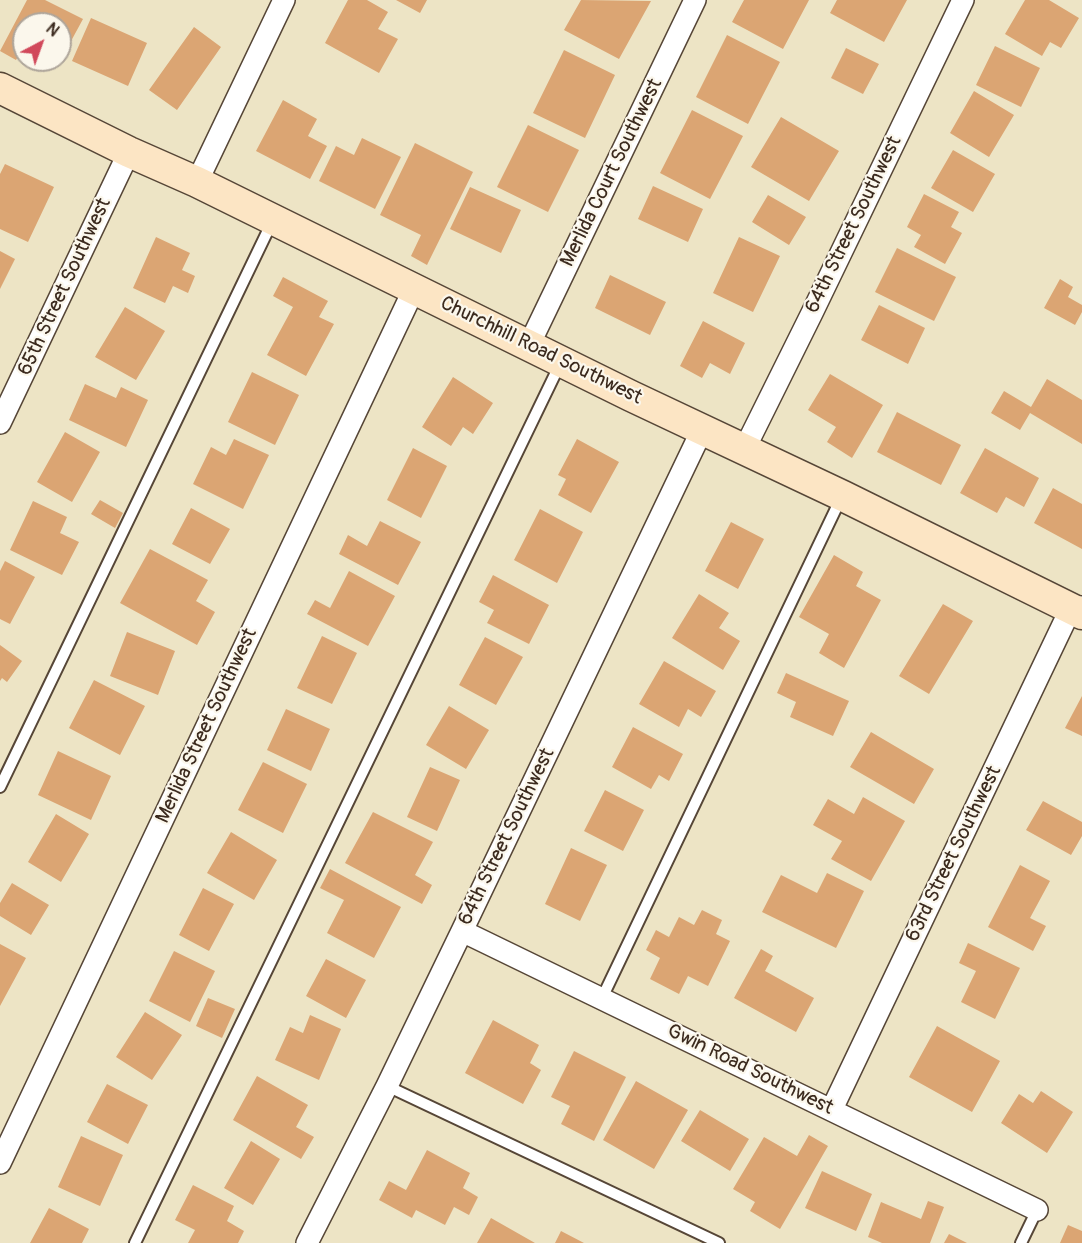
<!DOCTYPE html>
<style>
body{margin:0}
#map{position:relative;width:1082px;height:1243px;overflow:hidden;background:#ede4c5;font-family:Pangolin,sans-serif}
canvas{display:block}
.north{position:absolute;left:12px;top:12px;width:60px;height:60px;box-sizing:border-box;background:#fbf7ec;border:2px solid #aea59a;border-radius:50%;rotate:41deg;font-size:16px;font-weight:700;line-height:24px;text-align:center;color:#3b2a1e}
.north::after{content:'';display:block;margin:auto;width:21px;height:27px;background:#d1495b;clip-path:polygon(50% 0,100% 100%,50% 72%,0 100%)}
</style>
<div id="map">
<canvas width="1082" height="1243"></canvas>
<div class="north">N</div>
</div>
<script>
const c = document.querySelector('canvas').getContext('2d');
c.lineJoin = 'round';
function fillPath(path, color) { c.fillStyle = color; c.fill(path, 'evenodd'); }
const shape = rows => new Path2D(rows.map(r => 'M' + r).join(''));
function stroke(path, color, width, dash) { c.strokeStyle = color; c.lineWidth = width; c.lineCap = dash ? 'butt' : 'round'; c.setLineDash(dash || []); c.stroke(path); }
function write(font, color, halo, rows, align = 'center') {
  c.font = font + ' Pangolin,sans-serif'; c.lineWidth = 4.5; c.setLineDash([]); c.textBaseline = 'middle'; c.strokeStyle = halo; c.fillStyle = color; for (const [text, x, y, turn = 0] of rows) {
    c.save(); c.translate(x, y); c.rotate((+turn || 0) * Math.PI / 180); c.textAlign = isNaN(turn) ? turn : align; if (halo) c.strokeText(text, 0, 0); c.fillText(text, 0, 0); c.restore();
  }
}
fillPath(shape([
 [27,0,45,0,83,19,64,54,60,52,60,24,24,24,24,46,16,60,0,51],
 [348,0,367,0,388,12,378,29,398,39,379,73,325,43],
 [396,0,427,0,420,13],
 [581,0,651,1,619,59,564,30],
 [744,0,809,0,783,49,732,22],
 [837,0,907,0,884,42,830,13],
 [1025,0,1049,0,1079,18,1061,48,1050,42,1042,56,1005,34],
 [91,18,147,43,128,86,72,61],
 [194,27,221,47,177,110,149,90],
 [727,35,780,62,748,124,696,97],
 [995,46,1040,68,1021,107,976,85],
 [846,48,879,64,863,94,831,78],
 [564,50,615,75,585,138,533,113],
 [974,91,1014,115,989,157,950,133],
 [283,100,317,119,308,136,327,146,310,179,256,151],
 [692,110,743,136,710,199,660,173],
 [781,117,839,151,809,201,751,167],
 [528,125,579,150,548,212,497,187],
 [362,138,401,157,375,209,319,181,336,146,354,155],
 [415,143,473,172,427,265,411,256,421,235,380,215],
 [953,150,995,174,973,212,931,188],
 [5,164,54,187,28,242,0,229,0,174],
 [653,186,703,209,688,242,638,219],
 [470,187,521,210,501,253,450,229],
 [924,194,959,212,951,227,962,233,945,264,914,247,921,235,907,227],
 [768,195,806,217,789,245,752,222],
 [156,237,190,253,182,270,195,276,188,293,173,286,165,303,133,288],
 [739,237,780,256,753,312,713,293],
 [897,248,956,277,934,321,875,292],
 [0,251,15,259,0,289],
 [610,275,666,302,650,335,595,308],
 [283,277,328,301,319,317,334,324,306,376,267,355,293,307,273,296],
 [1060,279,1073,287,1068,297,1082,305,1082,312,1075,325,1044,308],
 [879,305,925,328,908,364,861,340],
 [125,307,165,331,136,380,95,357],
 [703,321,745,343,730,374,710,363,702,378,680,366],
 [252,372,299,395,275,445,228,422],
 [830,374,883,405,852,458,827,442,836,427,808,410],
 [453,377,493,403,473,434,463,427,451,446,422,427],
 [1047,379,1082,400,1082,444,1030,413,1020,430,991,413,1004,391,1031,407],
 [85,384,116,398,121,387,148,400,126,447,69,420],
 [897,412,961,445,941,485,877,452],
 [65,432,100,452,72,502,37,482],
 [234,439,269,455,243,509,193,484,211,447,226,455],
 [577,439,619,462,591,513,558,495,566,479,558,475],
 [413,448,447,466,421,518,387,500],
 [985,448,1039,478,1024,507,1006,497,997,513,960,493],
 [1053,488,1082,504,1082,549,1034,523],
 [100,500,123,513,115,528,91,514],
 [33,501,67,517,60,533,79,542,62,575,10,550],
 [191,508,230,529,210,564,172,544],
 [540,509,583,532,557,583,514,560],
 [380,521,421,542,398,585,339,554,348,535,367,546],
 [731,522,764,539,738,589,705,571],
 [150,549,208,580,196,601,215,612,197,645,120,603],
 [834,555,863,572,856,586,881,600,844,668,819,653,829,634,799,617],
 [5,561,35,577,10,624,0,619,0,571],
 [349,571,395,596,368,646,307,614,315,600,330,608],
 [493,575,549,605,529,644,487,623,494,610,479,602],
 [699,594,729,613,719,628,740,641,723,670,672,638],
 [943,604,973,621,929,694,899,676],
 [127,632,175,651,158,695,110,676],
 [322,636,357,653,332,704,297,688],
 [485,637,523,657,496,705,459,685],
 [0,645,22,661,7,682,2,678,0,681],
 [664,661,716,691,701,717,688,709,679,727,639,704],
 [786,673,849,701,833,736,790,717,796,702,777,693],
 [94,680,145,706,120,755,69,728],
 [1082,696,1082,736,1065,728],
 [449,706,489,730,466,769,426,745],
 [286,709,330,729,311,771,267,750],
 [633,727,683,754,669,781,659,775,651,789,612,767],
 [871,732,934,769,914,804,850,767],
 [58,751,111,776,91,820,38,795],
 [263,762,307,784,283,833,238,810],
 [430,767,460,780,437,831,407,817],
 [605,790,644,810,623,851,584,831],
 [863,797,905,821,871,881,831,859,842,841,813,825,828,799,854,814],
 [1043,801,1082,822,1082,836,1071,855,1026,830],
 [373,812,433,842,415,875,432,885,422,904,345,863],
 [56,814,89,834,61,882,28,862],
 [231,832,277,860,254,900,207,873],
 [571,848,607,865,580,921,545,904],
 [1020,865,1050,881,1030,918,1046,926,1033,951,988,927],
 [330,869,401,907,374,958,327,933,344,900,320,888],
 [827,873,864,891,836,948,762,912,781,875,817,893],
 [12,883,49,905,31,935,0,916,0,903],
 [203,888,234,904,209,951,179,935],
 [702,910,722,920,716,934,730,941,708,986,688,976,679,994,650,979,660,958,646,950,656,930,669,937,679,917,694,925],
 [968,943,1020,968,995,1019,961,1002,976,971,959,963],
 [0,944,26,958,0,1006],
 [761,949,773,956,765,971,814,998,796,1032,734,998],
 [174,951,215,971,190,1022,149,1001],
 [326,959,366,980,346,1018,306,996],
 [208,998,235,1009,222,1038,196,1026],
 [145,1012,182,1035,152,1080,116,1057],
 [310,1015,341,1029,319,1080,275,1060,290,1027,303,1033],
 [493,1020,539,1045,530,1063,541,1070,523,1104,465,1073],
 [937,1026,1000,1061,972,1112,909,1077],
 [574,1051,626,1077,594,1141,561,1124,570,1106,551,1097],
 [257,1076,308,1105,296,1127,314,1137,301,1159,233,1120],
 [636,1081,688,1110,654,1169,603,1140],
 [107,1084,148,1105,128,1144,87,1122],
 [1041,1091,1073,1112,1047,1153,1001,1123,1019,1094,1033,1103],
 [700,1110,749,1139,730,1171,681,1141],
 [809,1135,828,1146,780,1229,750,1211,755,1202,733,1189,764,1137,797,1156],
 [81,1136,123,1155,100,1206,58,1187],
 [251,1141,280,1159,253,1205,224,1188],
 [427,1150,470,1173,463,1188,478,1197,469,1215,454,1207,445,1225,416,1210,412,1218,379,1200,389,1181,406,1190],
 [822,1171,872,1194,856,1231,805,1208],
 [193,1185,234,1206,227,1221,244,1231,238,1243,188,1243,195,1230,175,1220],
 [928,1201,944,1207,930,1243,882,1243,868,1237,881,1202,921,1219],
 [49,1208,89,1229,82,1243,30,1243],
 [491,1218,535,1243,477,1243],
 [1068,1225,1082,1231,1082,1243,1060,1243],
 [561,1231,584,1243,555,1243],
 [949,1234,967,1243,944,1243]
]), '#dba573');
const lane = shape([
 [0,787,273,220],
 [602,998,842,496],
 [387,1086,719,1243],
 [135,1243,561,362],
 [1021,1243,1037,1210]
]);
const street = shape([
 [197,182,284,0],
 [529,345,695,0],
 [0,423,129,152],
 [744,450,812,313,963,0],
 [462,931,1037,1210],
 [832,1109,1071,608,1082,607],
 [0,1163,414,289],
 [307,1243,387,1086,462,931,702,430]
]);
const secondary = shape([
 [0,88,129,152,197,182,631,396,843,496,1082,614]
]);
stroke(lane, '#564637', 14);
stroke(street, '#564637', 24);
stroke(secondary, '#564637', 33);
stroke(lane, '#fff', 10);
stroke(street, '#fff', 21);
stroke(secondary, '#fce5c4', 30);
write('20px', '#3b2a1e', '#fbf7ec', [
 ["Merlida Court Southwest",612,173,-64],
 ["64th Street Southwest",854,225,-64],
 ["65th Street Southwest",65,287,-65],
 ["Churchhill Road Southwest",541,351,26],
 ["Merlida Street Southwest",207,726,-65],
 ["64th Street Southwest",507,837,-64],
 ["63rd Street Southwest",954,854,-64],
 ["Gwin Road Southwest",750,1070,26]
]);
</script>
